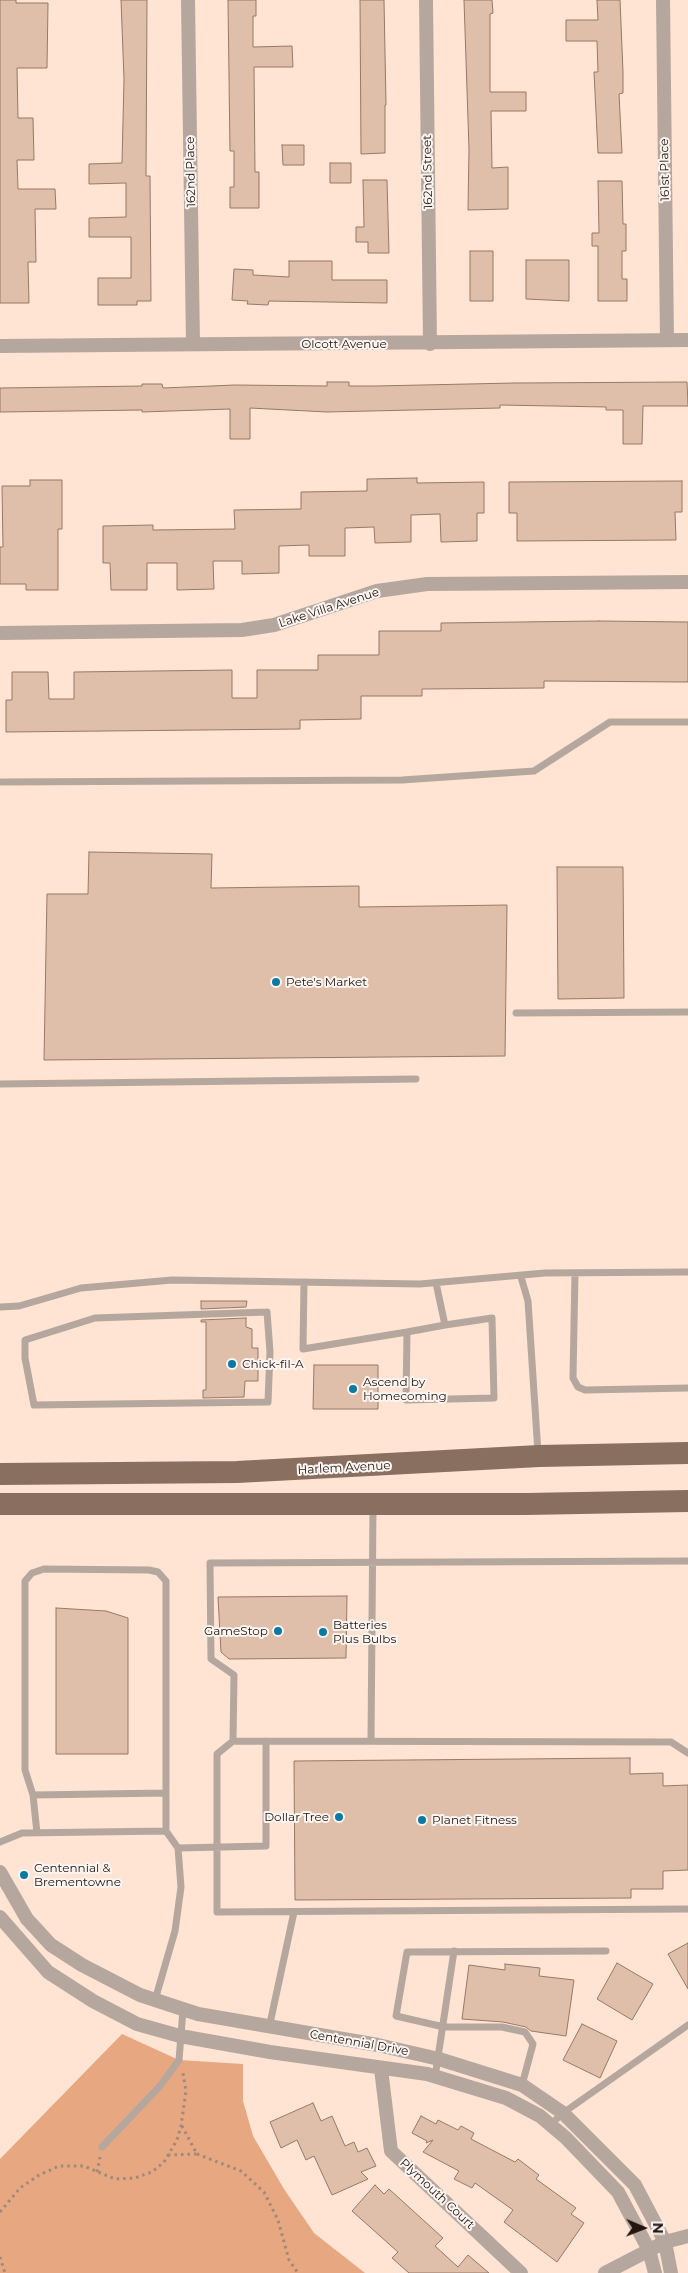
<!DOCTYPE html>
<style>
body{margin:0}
#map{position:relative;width:688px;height:2273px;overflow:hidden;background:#ffe3d3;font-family:Montserrat,sans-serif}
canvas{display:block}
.north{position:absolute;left:618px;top:2203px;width:50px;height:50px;-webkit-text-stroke:4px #fcf5f1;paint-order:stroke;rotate:91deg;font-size:14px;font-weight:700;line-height:20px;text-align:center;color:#22160f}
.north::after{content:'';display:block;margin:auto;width:18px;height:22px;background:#22160f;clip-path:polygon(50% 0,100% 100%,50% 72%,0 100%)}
</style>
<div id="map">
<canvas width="688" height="2273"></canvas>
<div class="north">N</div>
</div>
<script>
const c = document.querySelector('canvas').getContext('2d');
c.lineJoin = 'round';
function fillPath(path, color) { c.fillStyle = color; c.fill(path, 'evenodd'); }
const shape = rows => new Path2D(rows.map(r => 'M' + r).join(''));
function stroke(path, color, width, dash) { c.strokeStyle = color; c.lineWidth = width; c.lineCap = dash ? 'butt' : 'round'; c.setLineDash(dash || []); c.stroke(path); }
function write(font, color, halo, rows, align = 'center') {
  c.font = font + ' Montserrat,sans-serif'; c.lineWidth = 4; c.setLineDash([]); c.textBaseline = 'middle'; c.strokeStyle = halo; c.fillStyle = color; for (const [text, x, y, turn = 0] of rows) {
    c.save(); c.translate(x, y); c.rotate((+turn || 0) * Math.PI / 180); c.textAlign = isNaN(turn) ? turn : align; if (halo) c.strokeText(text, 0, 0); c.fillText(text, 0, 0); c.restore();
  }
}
fillPath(shape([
 [122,2034,179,2060,243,2064,243,2101,253,2136,284,2189,314,2233,365,2273,0,2273,0,2159]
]), '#e7a780');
const building = shape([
 [0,0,16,0,16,3,48,3,47,68,17,68,18,118,33,118,34,160,17,160,18,189,55,189,56,209,35,209,36,262,28,262,29,303,0,303,0,0],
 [121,0,147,0,146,176,150,176,151,301,137,301,137,305,98,305,98,278,131,278,131,237,89,237,89,218,126,217,126,183,89,184,89,164,122,163,124,79,121,0],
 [228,0,256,0,256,16,253,16,253,47,292,46,293,67,254,67,255,172,259,172,259,208,230,208,230,187,234,187,234,151,230,151,228,0],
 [360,0,384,0,386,105,385,105,385,153,361,154,360,0],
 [464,0,492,0,493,13,490,14,490,92,526,92,526,111,491,111,492,168,508,167,508,209,468,210,469,149,464,0],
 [597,0,620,0,623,72,623,93,619,94,622,153,598,153,594,72,598,72,597,41,566,41,566,20,598,20,597,0],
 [282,145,304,145,304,165,283,165,282,145],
 [330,163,351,163,351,183,330,183,330,163],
 [363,180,387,180,389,253,368,253,368,242,356,242,356,227,364,227,363,180],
 [598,181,622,181,623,224,626,224,626,251,622,251,622,279,627,279,627,301,598,301,598,246,592,246,592,233,599,233,598,181],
 [470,251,493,251,493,301,470,301,470,251],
 [526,260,569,260,569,301,526,299,526,260],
 [289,261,332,261,332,280,387,280,387,303,269,301,268,305,247,304,248,301,232,300,234,269,253,270,253,275,289,277,289,261],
 [327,382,349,382,349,386,376,386,514,383,687,382,688,406,643,406,642,444,623,444,623,410,606,410,606,407,500,405,500,408,327,412,250,408,250,439,230,439,230,409,142,412,142,410,0,412,0,388,142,386,142,384,162,384,163,388,235,385,327,386,327,382],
 [417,478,417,483,484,482,484,513,477,513,477,541,441,542,440,514,411,515,411,542,375,543,374,527,345,528,345,556,309,556,309,545,279,546,279,573,242,574,242,561,213,561,214,589,177,590,177,563,147,563,147,590,111,590,110,563,103,563,103,526,153,525,153,530,235,529,234,510,301,509,301,492,367,491,367,479,417,478],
 [30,480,62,480,62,529,58,529,58,590,26,590,26,584,0,584,0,547,3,547,2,486,30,486,30,480],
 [682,481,682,512,675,512,676,540,517,541,517,513,509,513,509,482,682,481],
 [599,621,688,622,688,682,544,681,544,688,422,689,422,696,361,696,361,719,300,720,300,729,6,732,6,700,12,700,12,672,48,672,49,699,74,699,74,672,232,670,232,698,257,698,257,670,318,670,318,655,379,655,379,631,441,631,441,623,599,621],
 [89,852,212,854,211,888,359,886,359,907,507,905,505,1056,44,1060,47,894,88,894,89,852],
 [557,867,623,867,624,998,558,999,557,867],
 [201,1301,247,1301,246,1307,201,1309,201,1301],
 [246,1318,246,1327,252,1329,252,1348,258,1348,258,1381,245,1381,244,1397,203,1398,203,1390,206,1390,206,1322,201,1322,201,1320,246,1318],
 [314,1365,378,1365,378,1409,313,1409,314,1365],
 [347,1596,346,1658,229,1659,221,1652,218,1597,347,1596],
 [56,1608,106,1611,128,1618,128,1754,56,1754,56,1608],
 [630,1758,630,1774,663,1773,663,1786,688,1785,688,1870,663,1871,663,1889,631,1889,631,1898,295,1900,294,1761,630,1758],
 [688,1943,688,1989,668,1954,688,1943],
 [617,1963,653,1984,632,2020,597,1999,617,1963],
 [505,1964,540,1968,539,1976,574,1980,566,2036,531,2031,526,2027,503,2022,462,2019,469,1965,505,1970,505,1964],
 [582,2024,617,2041,600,2078,563,2060,582,2024],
 [313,2103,321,2121,332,2116,345,2146,354,2142,358,2152,367,2148,376,2166,361,2172,368,2179,332,2195,314,2156,306,2160,297,2140,281,2148,270,2122,313,2103],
 [421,2116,436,2124,438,2120,458,2130,461,2126,474,2133,471,2139,515,2162,518,2159,539,2175,536,2179,576,2208,571,2214,584,2223,557,2262,504,2222,513,2210,475,2183,472,2188,454,2179,459,2171,423,2152,433,2140,426,2143,427,2141,412,2133,421,2116],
 [375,2185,384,2194,389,2189,443,2238,435,2246,458,2267,468,2255,489,2273,409,2273,392,2258,398,2252,352,2211,375,2185]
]);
fillPath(building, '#dfbeaa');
stroke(building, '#987967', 1);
stroke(shape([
 [197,2154,241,2171,264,2192,278,2220,289,2260,298,2273],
 [168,2155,197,2154,182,2126],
 [97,2172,100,2157],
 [0,2212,20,2188,39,2175,59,2166,84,2166,115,2179,135,2178,152,2172,164,2162,177,2140,181,2126,186,2091,183,2073],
 [0,2257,5,2273]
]), '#9e897d', 3, [2.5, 4]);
stroke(shape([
 [0,782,402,780,534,771,610,722,688,722],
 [516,1013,688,1012],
 [0,1084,416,1079],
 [575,1273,573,1378,578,1387,585,1390,688,1388],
 [521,1277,528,1301,538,1453],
 [304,1282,303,1349,407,1332,406,1400,494,1398,492,1318,445,1325,436,1283],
 [0,1307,19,1306,81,1288,172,1280,420,1284,545,1273,688,1272],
 [267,1312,270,1352,268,1402,34,1405,25,1358,25,1340,95,1318,267,1312],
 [407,1332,445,1325],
 [688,1561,210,1563,211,1659,234,1675,233,1741,671,1742,688,1753],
 [233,1741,217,1754,217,1912,688,1909],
 [371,1741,373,1506],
 [33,1795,166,1793],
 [0,1842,22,1833,166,1831,166,1581,158,1572,149,1570,44,1569,32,1573,25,1581,25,1770,33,1795,37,1833],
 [178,1848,266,1846,266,1741],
 [155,2000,175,1931,181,1887,178,1848,166,1831],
 [269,2028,294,1912],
 [435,2077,454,1951],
 [522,2085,533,2044,525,2032,502,2027,444,2027,396,2016,407,1952,606,1951],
 [550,2125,563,2113,688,2025],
 [102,2147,160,2086,179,2060,183,2010]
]), '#b5a79e', 7);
stroke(shape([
 [188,0,193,344],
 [426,0,430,344],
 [663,0,667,340],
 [0,346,688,340],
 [0,633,242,630,274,625,377,591,427,584,688,582],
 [0,1872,27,1919,51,1945,82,1965,140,1995,198,2014,378,2045,439,2059,522,2085,563,2113,635,2185,665,2242,671,2273],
 [0,1917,48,1972,93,2001,137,2024,180,2036,270,2052,427,2074,506,2098,540,2116,566,2138,618,2192,649,2250,655,2273],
 [381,2069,391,2151,521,2273],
 [605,2273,665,2242,688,2236]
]), '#b5a79e', 14);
stroke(shape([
 [0,1474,237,1472,539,1456,688,1453],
 [0,1504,526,1504,688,1501]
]), '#896f60', 22);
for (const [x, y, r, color] of [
 [276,982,5,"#0c79a3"],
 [232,1364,5,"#0c79a3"],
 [353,1389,5,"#0c79a3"],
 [278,1631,5,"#0c79a3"],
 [323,1632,5,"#0c79a3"],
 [339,1817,5,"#0c79a3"],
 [422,1820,5,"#0c79a3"],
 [24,1875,5,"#0c79a3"]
]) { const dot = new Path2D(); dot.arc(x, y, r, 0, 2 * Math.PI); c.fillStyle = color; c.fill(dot); stroke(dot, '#fcf5f1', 2); }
write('12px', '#22160f', '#fcf5f1', [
 ["161st Place",665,170,-91],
 ["162nd Place",191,172,-91],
 ["162nd Street",428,172,-91],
 ["Olcott Avenue",344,344],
 ["Lake Villa Avenue",329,608,-18],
 ["Harlem Avenue",344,1468,-3],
 ["Centennial Drive",359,2043,10],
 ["Plymouth Court",437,2194,43]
]);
write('12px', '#22160f', '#fcf5f1', [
 ["Pete's Market",286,982],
 ["Chick-fil-A",242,1364],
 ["Ascend by",363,1382],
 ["Homecoming",363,1396],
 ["Batteries",333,1625],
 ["Plus Bulbs",333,1639],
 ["GameStop",268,1631,"right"],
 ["Dollar Tree",329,1817,"right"],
 ["Planet Fitness",432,1820],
 ["Centennial &",34,1868],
 ["Brementowne",34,1882]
], 'left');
</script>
